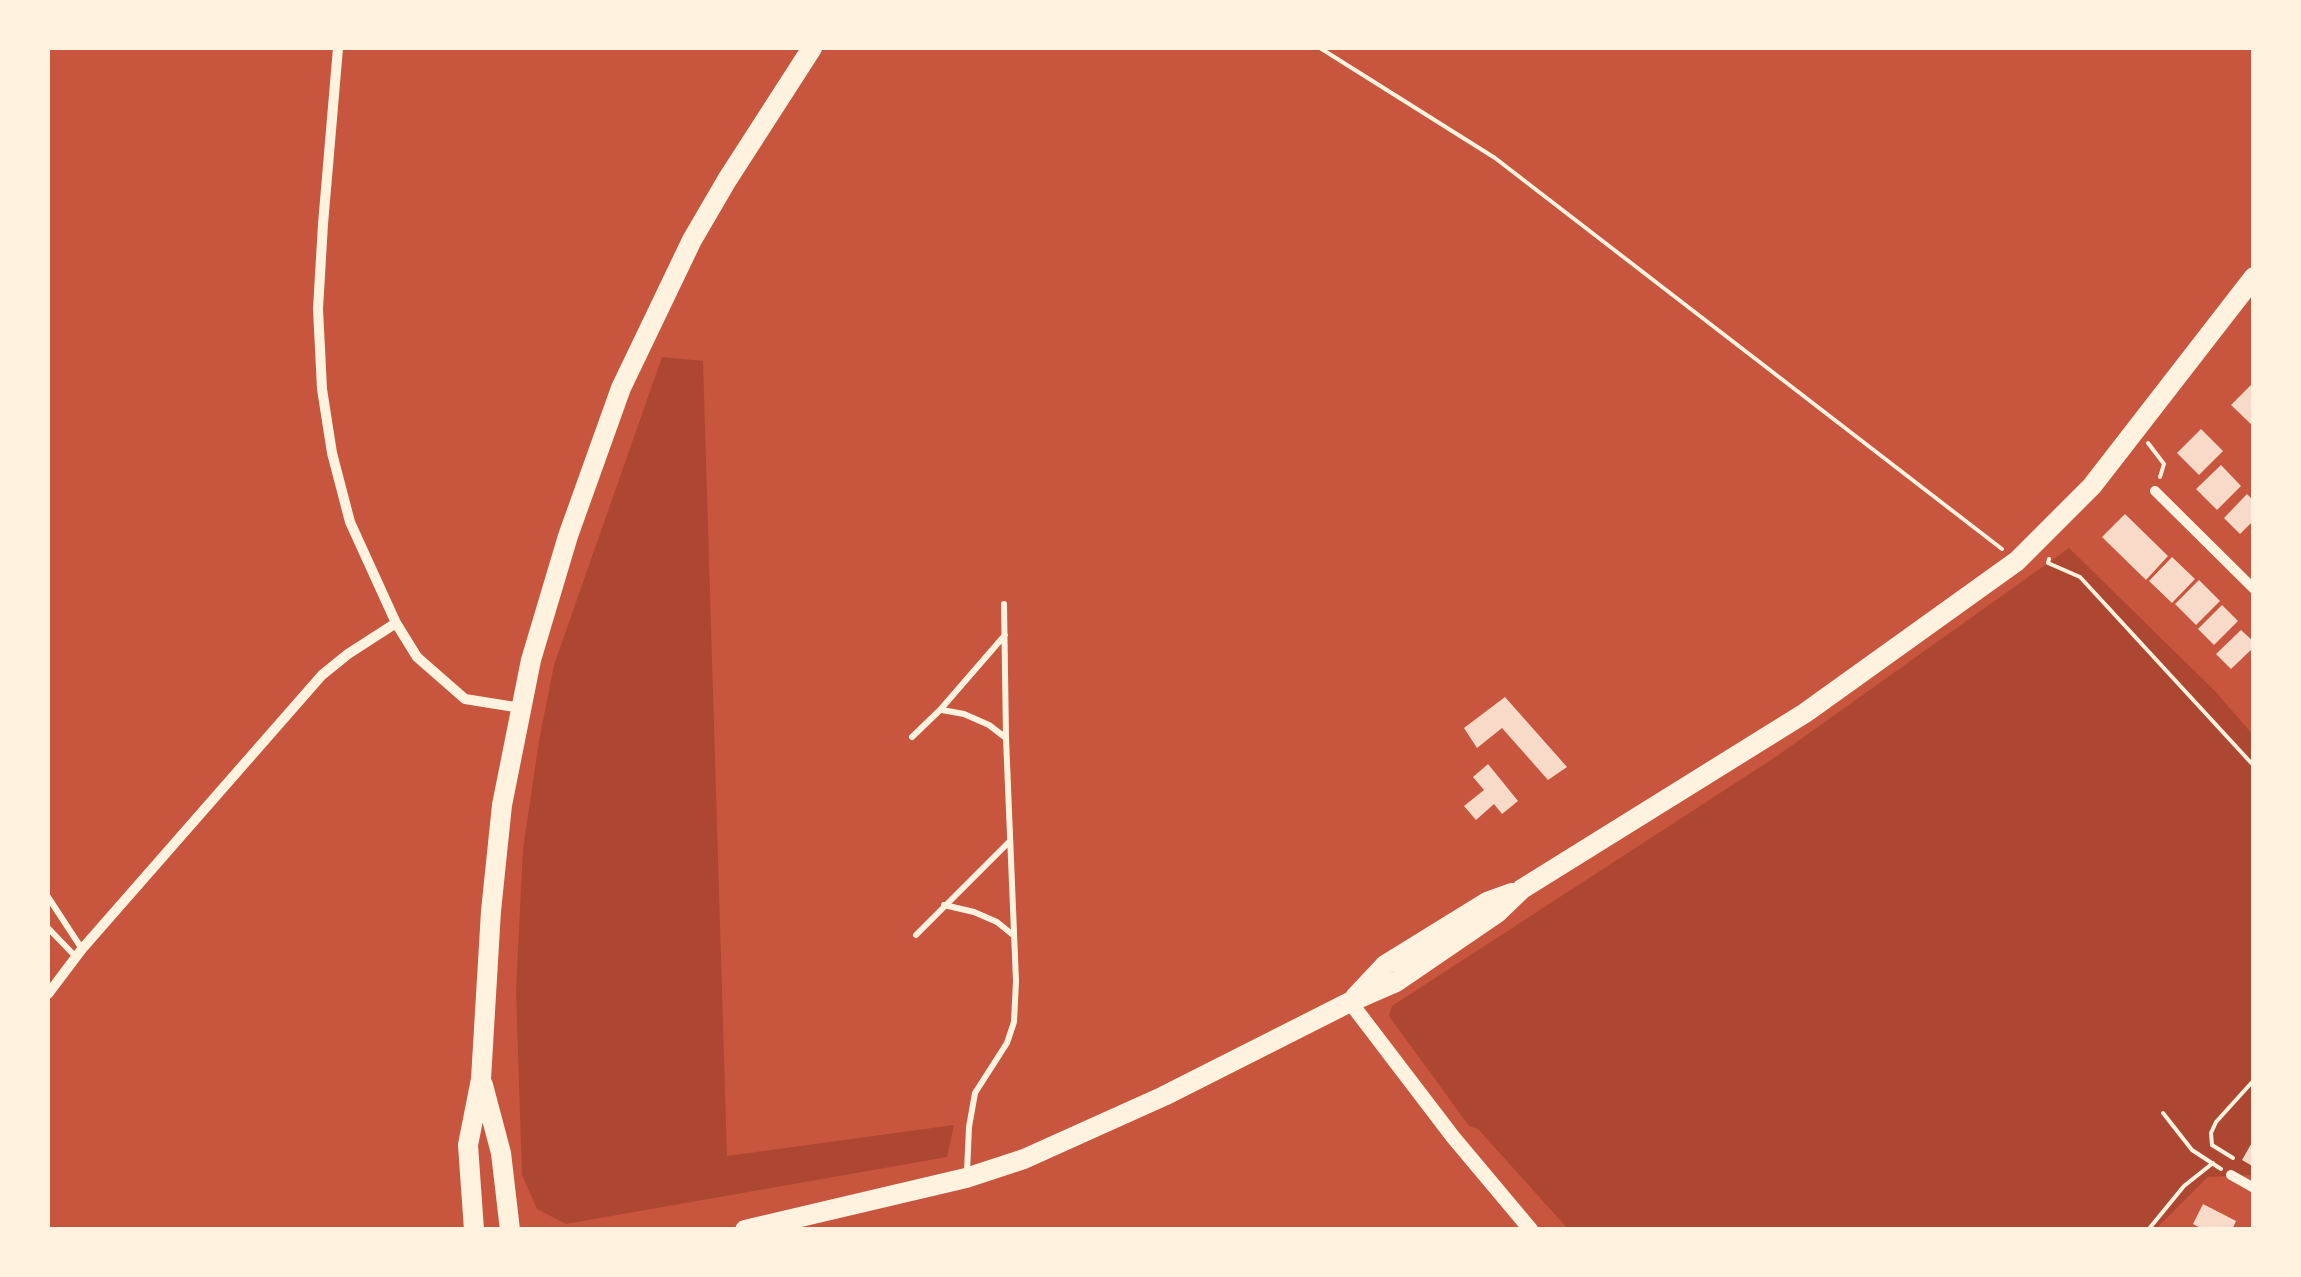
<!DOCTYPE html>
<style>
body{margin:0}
#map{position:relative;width:2301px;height:1277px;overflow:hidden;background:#c8553d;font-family:"Fira Sans Condensed",sans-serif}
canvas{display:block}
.frame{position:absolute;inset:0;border:50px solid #fff3e0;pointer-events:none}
</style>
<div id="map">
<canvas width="2301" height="1277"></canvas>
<div class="frame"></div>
</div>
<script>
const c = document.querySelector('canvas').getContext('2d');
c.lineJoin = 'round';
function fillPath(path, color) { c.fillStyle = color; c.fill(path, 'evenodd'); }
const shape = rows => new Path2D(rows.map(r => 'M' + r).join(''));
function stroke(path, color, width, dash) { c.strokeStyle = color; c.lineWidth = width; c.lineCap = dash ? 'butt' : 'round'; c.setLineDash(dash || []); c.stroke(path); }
fillPath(shape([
 [662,357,703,361,727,1156,954,1125,947,1157,566,1224,537,1209,522,1175,516,990,523,849,539,741,554,665],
 [2069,548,2216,692,2253,735,2253,1175,2208,1177,2156,1229,1568,1229,1478,1129,1469,1126,1389,1016,1392,1006,1777,756]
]), '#ae4732');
fillPath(shape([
 [2254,382,2254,427,2231,405],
 [2201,429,2223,451,2199,475,2177,453],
 [2221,465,2241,486,2217,510,2196,489],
 [2247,494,2254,501,2254,520,2240,534,2224,518],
 [2125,514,2168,556,2146,580,2102,537],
 [2172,557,2195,579,2172,603,2149,581],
 [2199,580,2220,601,2196,625,2175,604],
 [2222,605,2238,621,2214,645,2198,629],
 [2241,630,2254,642,2254,647,2231,669,2216,654],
 [1505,697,1567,767,1548,780,1502,728,1477,748,1464,728],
 [1488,764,1518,801,1502,814,1494,804,1476,820,1464,806,1484,790,1473,777],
 [2254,1139,2254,1167,2242,1160],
 [2203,1204,2236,1221,2232,1230,2204,1230,2193,1224]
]), '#f7dbc8');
stroke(shape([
 [1320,48,1495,158,2002,549],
 [2148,443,2164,464,2160,477],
 [2049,559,2048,563,2080,577,2254,766],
 [2163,1113,2192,1150,2221,1169],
 [2233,1158,2212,1145,2211,1133,2216,1122,2254,1080],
 [2148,1230,2184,1186,2213,1163]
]), '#fff3e0', 4);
stroke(shape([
 [942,710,964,714,989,725,1006,738],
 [912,737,940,710,1005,635],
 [48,897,82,949],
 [944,905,974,912,997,922,1013,935],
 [48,928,76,957],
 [916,935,1010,841],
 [967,1172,969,1127,975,1093,1007,1043,1014,1022,1016,981,1006,738,1004,604]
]), '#fff3e0', 6);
stroke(shape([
 [338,48,323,224,318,309,322,389,332,453,350,522,396,623,417,657,465,699,521,708],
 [2155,491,2254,589],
 [48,994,82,949,322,675,348,654,396,623],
 [2231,1175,2254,1188]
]), '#fff3e0', 10);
stroke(shape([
 [1350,1002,1453,1137,1531,1230]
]), '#fff3e0', 15);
stroke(shape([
 [1355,997,1385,965,1487,902,1512,893],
 [745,1230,966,1178,1024,1159,1164,1096,1350,1002,1396,982,1497,913,1522,889,1805,713,2017,561,2092,486,2254,277]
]), '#fff3e0', 20);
stroke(shape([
 [483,1085,501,1153,510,1230],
 [474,1230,468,1145,481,1079,491,911,502,805,531,660,568,536,621,388,692,240,727,180,812,48]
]), '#fff3e0', 20);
</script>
